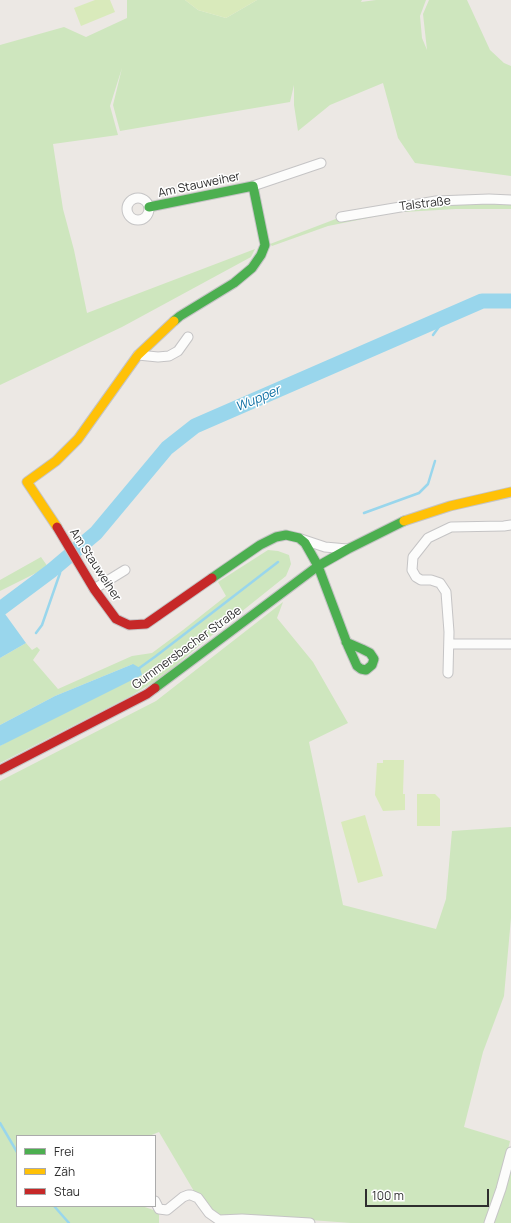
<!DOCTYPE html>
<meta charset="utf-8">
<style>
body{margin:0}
#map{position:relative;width:511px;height:1223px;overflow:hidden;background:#ece8e4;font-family:Manrope,sans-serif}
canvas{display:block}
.legend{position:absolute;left:16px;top:1135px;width:140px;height:72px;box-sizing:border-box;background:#fff;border:1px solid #ababab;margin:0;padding:5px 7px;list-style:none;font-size:12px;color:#2e2e2e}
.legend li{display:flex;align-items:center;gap:8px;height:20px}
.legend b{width:20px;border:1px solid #ababab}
.scale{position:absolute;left:365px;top:1189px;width:124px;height:18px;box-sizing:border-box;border:2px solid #2e2e2e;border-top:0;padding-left:5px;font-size:12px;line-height:14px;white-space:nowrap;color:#2e2e2e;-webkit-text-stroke:3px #fff;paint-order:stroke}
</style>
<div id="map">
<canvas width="511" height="1223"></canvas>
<ul class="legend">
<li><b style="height:5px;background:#4caf50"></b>Frei</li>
<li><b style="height:5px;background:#ffc107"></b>Zäh</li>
<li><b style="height:5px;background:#c62828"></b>Stau</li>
</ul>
<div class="scale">100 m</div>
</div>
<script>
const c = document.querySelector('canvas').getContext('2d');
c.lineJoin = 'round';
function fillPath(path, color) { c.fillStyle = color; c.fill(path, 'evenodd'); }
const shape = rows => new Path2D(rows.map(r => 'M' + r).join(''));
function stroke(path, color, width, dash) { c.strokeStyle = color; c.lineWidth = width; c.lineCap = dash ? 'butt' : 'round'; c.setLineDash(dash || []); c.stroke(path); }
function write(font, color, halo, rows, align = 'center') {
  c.font = font + ' Manrope,sans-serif'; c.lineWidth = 3; c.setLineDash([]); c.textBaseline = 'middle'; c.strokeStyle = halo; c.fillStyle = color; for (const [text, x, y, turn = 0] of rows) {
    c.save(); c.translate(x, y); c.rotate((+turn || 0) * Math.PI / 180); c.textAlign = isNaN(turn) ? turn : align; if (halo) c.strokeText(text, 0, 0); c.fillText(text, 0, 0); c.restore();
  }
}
fillPath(shape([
 [127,0,185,0,198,10,226,18,257,0,362,0,361,2,376,0,426,0,420,16,422,38,427,50,423,14,429,0,467,0,490,50,504,63,511,66,511,176,415,163,398,138,383,83,330,105,298,131,294,105,294,85,290,102,120,131,113,105,122,68,110,106,118,135,53,144,63,209,74,250,87,313,255,249,251,257,122,327,0,385,0,45,64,27,86,37,127,18],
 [511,200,511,209,456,209,403,212,400,207],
 [386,209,388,214,328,226,272,246,270,244,341,217],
 [268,550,278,551,289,555,291,564,286,576,201,644,164,676,129,697,0,763,0,746,133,664,55,696,0,725,0,658,26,643,32,650,37,647,40,650,33,660,58,689,132,656,152,653,183,630,226,596,218,582],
 [41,557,48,567,0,591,0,580],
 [283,602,277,618,313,662,348,723,309,742,343,905,436,929,446,899,452,831,511,827,511,918,504,996,483,1052,464,1127,510,1141,499,1188,485,1223,351,1223,243,1215,221,1216,213,1212,198,1198,159,1132,149,1136,17,1136,17,1206,142,1206,159,1212,159,1223,0,1223,0,781,156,701],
 [511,1160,511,1223,491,1223]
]), '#cee6be');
fillPath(shape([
 [95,0,110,0,115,12,81,26,74,8],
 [185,0,257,0,226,18,198,10],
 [383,760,404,760,403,794,405,794,405,810,383,811,375,795,377,763,383,763],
 [417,794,435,794,440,799,440,826,417,826],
 [365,815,383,876,358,883,341,822]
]), '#d9eabb');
fillPath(shape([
 [0,607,26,643,0,658],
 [133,664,140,668,142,675,0,746,0,725,55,696]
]), '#99d6ec');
stroke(shape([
 [433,335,446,317],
 [364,513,419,493,428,484,435,461],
 [36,633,42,625,60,573,61,564],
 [138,669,156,656,278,562],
 [0,1123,17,1152],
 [54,1206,69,1223]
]), '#99d6ec', 2.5);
stroke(shape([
 [0,609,51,571,96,533,167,448,195,426,482,301,511,301]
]), '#99d6ec', 15);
const street = shape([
 [253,186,321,163],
 '127 209a11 11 0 1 1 22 0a11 11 0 1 1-22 0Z',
 [341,217,436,201,489,199,511,200],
 [138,355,158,357,169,356,178,351,188,337],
 [301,539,325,547,347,549],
 [94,589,125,570],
 [449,644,511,644],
 [448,673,449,632,446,592,440,583,431,580,421,580,416,577,412,570,413,557,428,538,451,527,504,526,511,525],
 [155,1201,159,1209,167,1210,183,1197,188,1195,191,1195,198,1198,209,1213,219,1220,242,1219,310,1223],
 [489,1223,501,1189,511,1152]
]);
const fast = shape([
 [149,207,253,186,265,245,261,255,252,268,234,283,180,316,174,321],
 [212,578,260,545,276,537,286,535,299,538,305,543,318,566,348,646,357,666,361,669,366,670,372,665,374,659,370,653,362,649,346,642],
 [155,688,318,566,348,549,404,521]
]);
const slow = shape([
 [404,521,450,506,511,492],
 [57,527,27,482,56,461,78,439,138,355,174,321]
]);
const jam = shape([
 [57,527,94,589,116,619,129,625,146,624,212,578],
 [0,770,147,694,155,688]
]);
stroke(street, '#c5c4c5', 11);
stroke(fast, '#c5c4c5', 11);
stroke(slow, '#c5c4c5', 11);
stroke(jam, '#c5c4c5', 11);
stroke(street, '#fcfcfb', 9);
stroke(fast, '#4caf50', 9);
stroke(slow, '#ffc107', 9);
stroke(jam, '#c62828', 9);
write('12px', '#2e2e2e', '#fff', [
 ["Am Stauweiher",199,185,-12],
 ["Talstraße",425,204,-7],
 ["Am Stauweiher",95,565,57],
 ["Gummersbacher Straße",187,648,-36]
]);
write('italic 13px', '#0d6fa3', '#fff', [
 ["Wupper",258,399,-23]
]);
</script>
